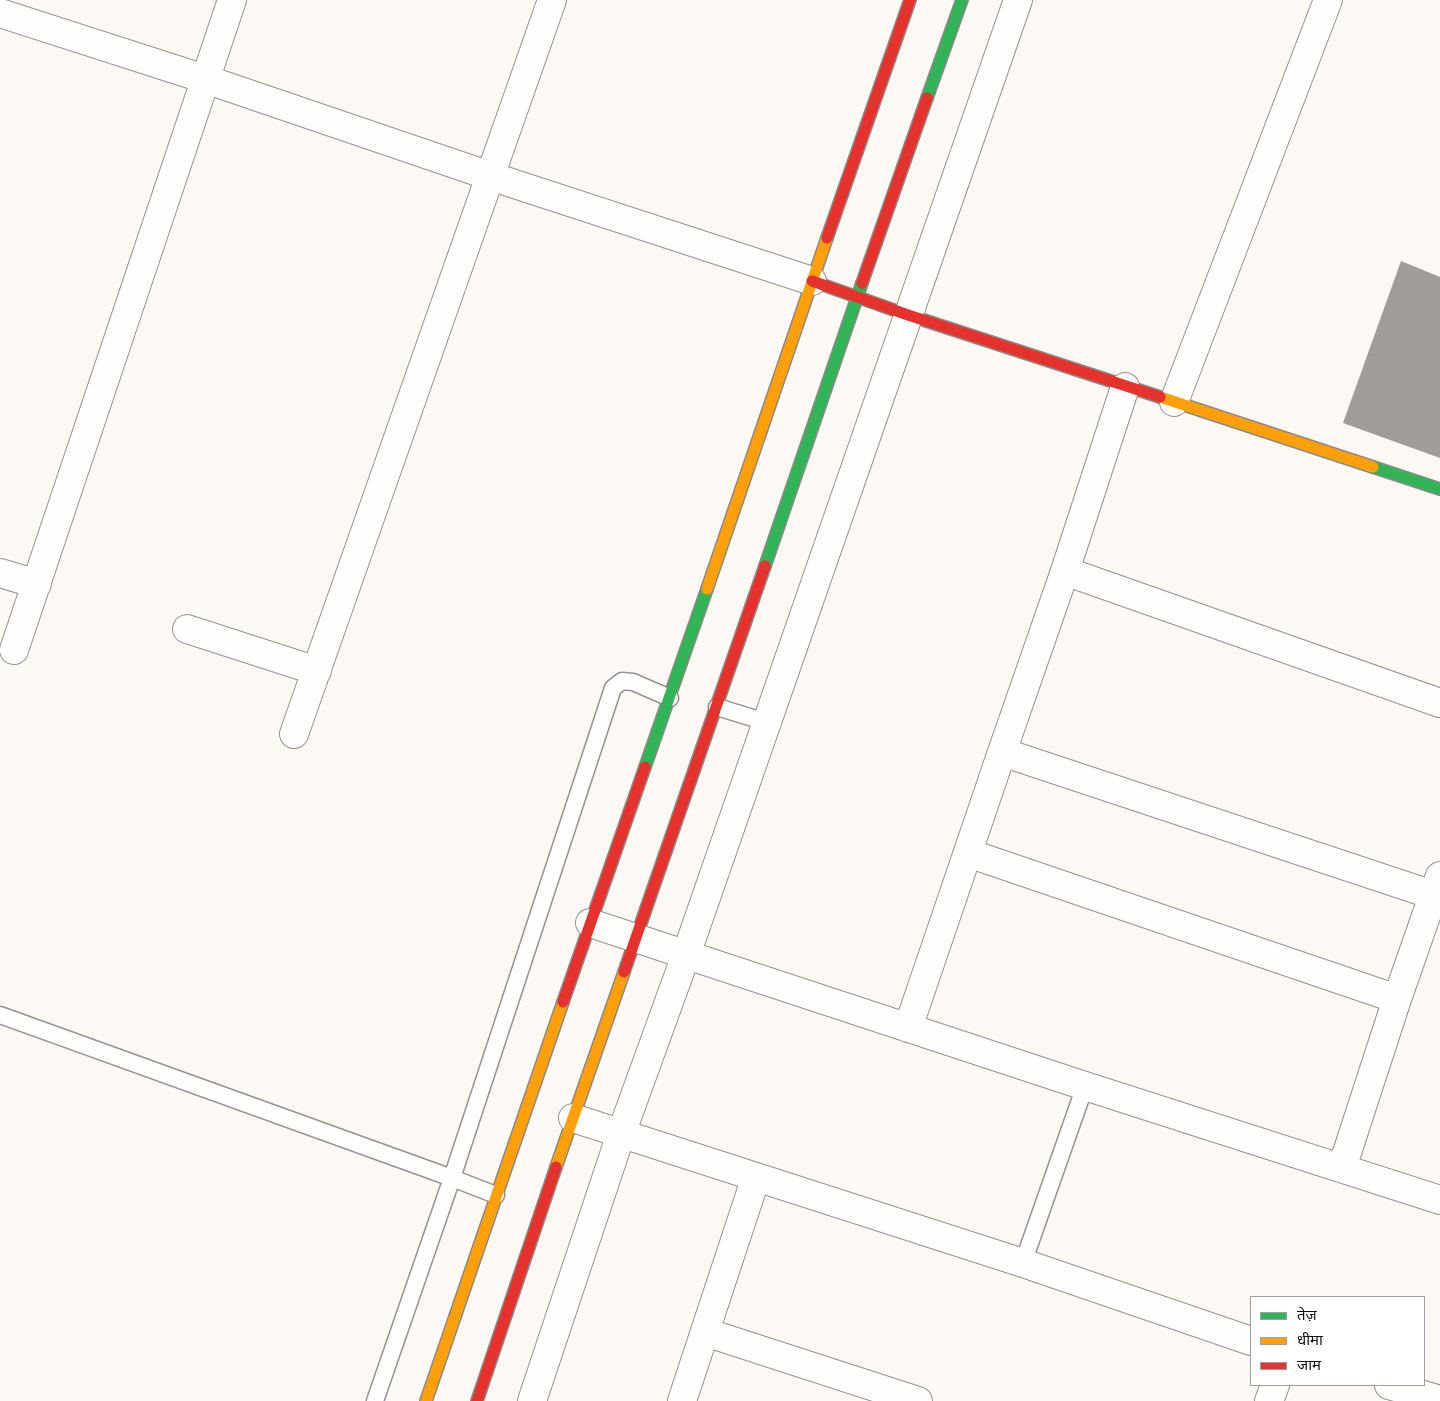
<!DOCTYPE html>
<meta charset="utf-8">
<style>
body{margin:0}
#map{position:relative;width:1440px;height:1401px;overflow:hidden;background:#fcf8f4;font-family:Bitter,"Noto Sans Devanagari",serif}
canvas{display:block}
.legend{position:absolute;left:1250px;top:1296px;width:175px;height:90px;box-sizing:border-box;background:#fff;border:1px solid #9f9f9f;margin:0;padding:6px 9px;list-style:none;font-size:15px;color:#0e0e0e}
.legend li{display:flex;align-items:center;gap:10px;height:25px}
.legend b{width:25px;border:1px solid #9f9f9f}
</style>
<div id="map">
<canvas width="1440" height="1401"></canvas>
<ul class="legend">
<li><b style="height:6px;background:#30b455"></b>तेज़</li>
<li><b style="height:6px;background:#ff9f0a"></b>धीमा</li>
<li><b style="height:6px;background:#e5322d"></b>जाम</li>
</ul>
</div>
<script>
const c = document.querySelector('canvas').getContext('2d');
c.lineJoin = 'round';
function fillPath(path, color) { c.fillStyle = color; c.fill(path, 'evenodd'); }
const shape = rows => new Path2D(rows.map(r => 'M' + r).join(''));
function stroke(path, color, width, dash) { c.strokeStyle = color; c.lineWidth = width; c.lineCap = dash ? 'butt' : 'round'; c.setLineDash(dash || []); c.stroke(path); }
fillPath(shape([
 [1401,261,1440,277,1440,458,1343,423]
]), '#9f9c99');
const lane = shape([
 [717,707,766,722],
 [0,1015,452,1178,496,1195],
 [1023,1263,1085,1086],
 [375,1401,452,1178,613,688,622,681,633,682,670,698]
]);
const street = shape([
 [0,13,205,79,490,176,812,281],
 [1174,402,1328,0],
 [1065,571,1440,703],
 [0,573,37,584],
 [187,629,317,671],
 [14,650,232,0],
 [294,734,552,0],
 [1002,752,1433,895],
 [968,853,1397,999],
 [590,923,1085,1086,1440,1200],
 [908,1028,1002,752,1065,571,1125,387],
 [573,1118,1023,1263,1251,1341],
 [1342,1168,1397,999,1440,876],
 [705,1332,918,1401],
 [1389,1385,1440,1400],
 [532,1401,621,1134,686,955,1018,0],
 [682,1401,756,1177],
 [1269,1401,1275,1385]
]);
const fast = shape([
 [927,98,962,0],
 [1373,467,1440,489],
 [765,566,862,283],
 [645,767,707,589]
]);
const slow = shape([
 [1160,397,1373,467],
 [707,589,827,238],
 [556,1167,624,972],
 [426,1401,563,1002]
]);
const jam = shape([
 [827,238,910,0],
 [812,281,908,315,1160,397],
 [862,283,927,98],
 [624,972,765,566],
 [563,1002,645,767],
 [477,1401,556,1167]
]);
stroke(lane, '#959392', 19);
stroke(street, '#959392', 30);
stroke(fast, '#8c8a88', 14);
stroke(slow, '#8c8a88', 14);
stroke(jam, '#8c8a88', 14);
stroke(lane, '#fffefd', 16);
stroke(street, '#fffefd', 28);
stroke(fast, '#30b455', 11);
stroke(slow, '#ff9f0a', 11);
stroke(jam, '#e5322d', 11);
</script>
